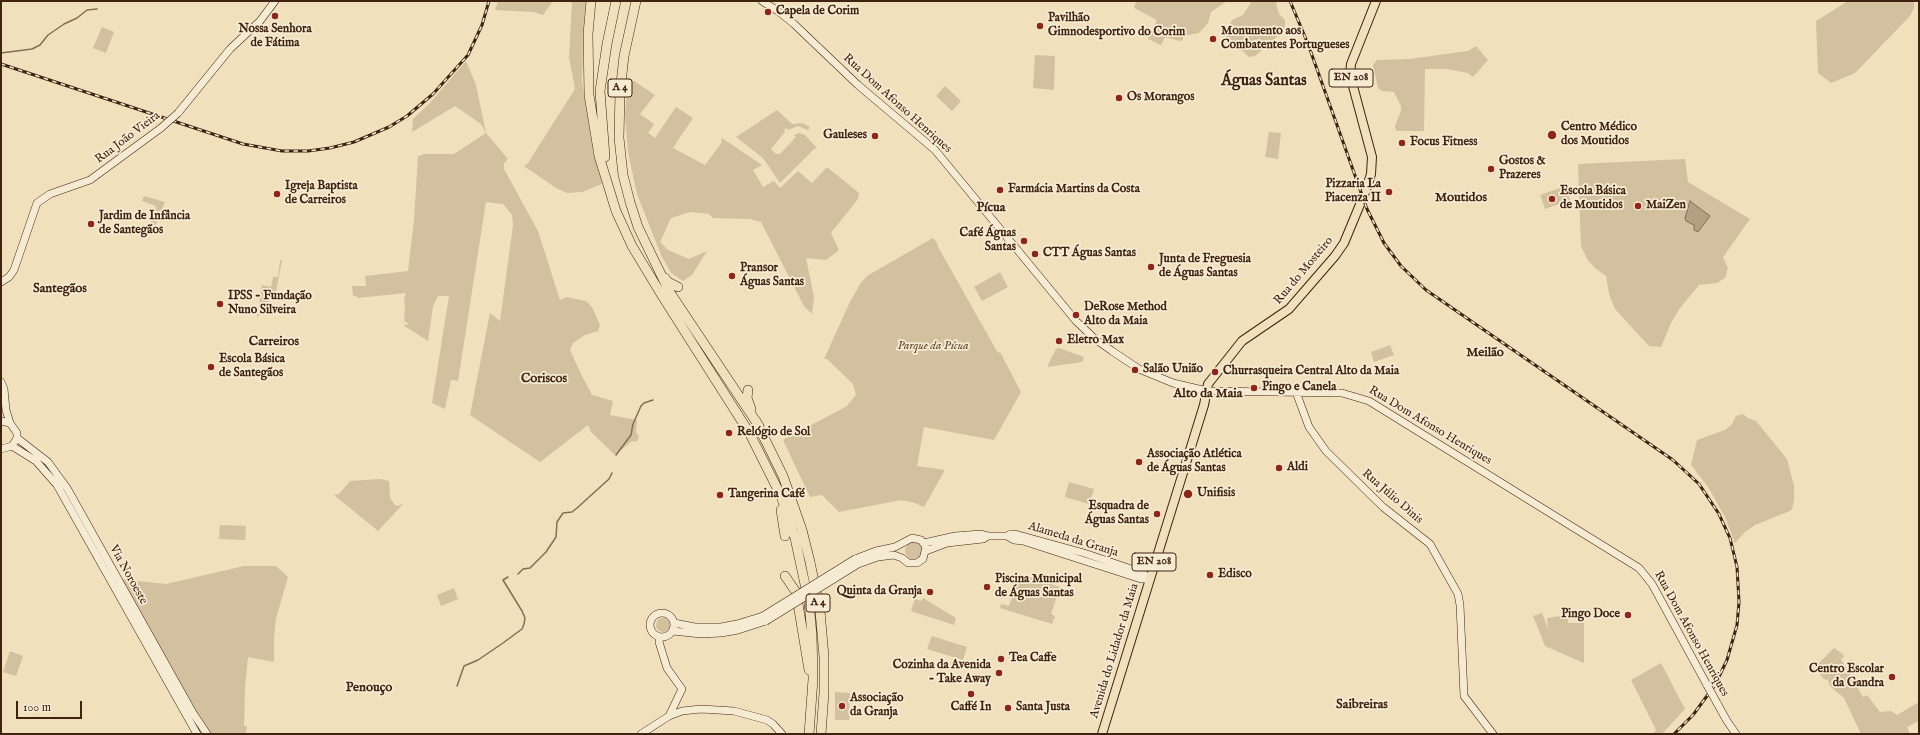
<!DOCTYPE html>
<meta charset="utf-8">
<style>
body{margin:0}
#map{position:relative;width:1920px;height:735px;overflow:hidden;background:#f0e0bc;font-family:"IM FELL English",serif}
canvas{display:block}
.frame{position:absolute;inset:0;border:2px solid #402211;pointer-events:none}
.scale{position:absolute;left:16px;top:701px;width:66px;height:18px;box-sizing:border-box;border:2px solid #402211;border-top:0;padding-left:5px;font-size:12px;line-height:14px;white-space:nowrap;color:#402211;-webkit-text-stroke:3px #f5ebd3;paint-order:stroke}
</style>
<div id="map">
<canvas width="1920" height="735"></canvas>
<div class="frame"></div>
<div class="scale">100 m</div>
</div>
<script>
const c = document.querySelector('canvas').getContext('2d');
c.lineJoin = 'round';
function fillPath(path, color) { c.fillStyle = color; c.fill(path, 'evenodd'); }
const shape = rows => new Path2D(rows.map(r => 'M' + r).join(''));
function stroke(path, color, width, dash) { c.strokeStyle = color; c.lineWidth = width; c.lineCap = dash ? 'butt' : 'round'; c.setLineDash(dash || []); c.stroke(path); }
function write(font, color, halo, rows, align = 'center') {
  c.font = font + ' "IM FELL English",serif'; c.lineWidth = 3.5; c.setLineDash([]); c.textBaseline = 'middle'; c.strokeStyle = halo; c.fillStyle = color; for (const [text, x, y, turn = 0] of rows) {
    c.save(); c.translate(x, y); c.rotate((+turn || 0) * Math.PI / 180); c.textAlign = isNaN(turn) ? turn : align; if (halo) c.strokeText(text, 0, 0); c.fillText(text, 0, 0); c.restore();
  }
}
fillPath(shape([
 [498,1,553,1,543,15,533,12,495,10],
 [572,1,586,1,583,30,582,81,593,152,602,184,582,192,567,193,556,188,524,166,528,163,575,89,569,57],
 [1136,1,1227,1,1211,12,1208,23,1199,33,1183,36,1183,40,1179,41,1165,37,1161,45,1148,39,1157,20,1134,8],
 [1252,1,1278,1,1276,4,1279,14,1285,20,1285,27,1273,41,1255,56,1249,57,1225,35,1232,20,1243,15],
 [1848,1,1914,1,1914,8,1910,16,1855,73,1831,83,1818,73,1816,21],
 [102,27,114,32,106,53,93,48],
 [1476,46,1488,60,1473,77,1468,73,1446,69,1425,69,1424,131,1396,131,1395,126,1401,111,1401,106,1394,92,1382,91,1378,88,1373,65,1377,60,1410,59,1446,54,1468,51],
 [1035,55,1055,56,1054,90,1033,88],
 [466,61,476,85,486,133,508,159,504,163,504,169,538,231,560,300,566,297,586,301,592,307,600,325,598,331,585,335,573,343,570,350,581,374,592,395,613,401,610,415,637,420,636,432,639,437,636,442,632,441,615,455,591,432,588,425,540,462,470,415,490,313,500,321,513,225,512,215,503,204,486,202,458,381,451,380,445,409,432,403,449,296,438,296,433,306,428,341,403,325,407,325,408,323,404,321,405,306,404,298,406,293,357,298,357,296,353,296,352,286,366,286,365,276,408,271,414,220,418,156,422,155,423,154,454,154,486,133,481,124,455,106,412,132,413,119,429,104],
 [628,77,655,95,640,114,654,124,648,133,655,138,676,107,693,118,673,148,705,165,722,142,721,141,722,138,762,165,753,170,763,187,774,181,780,188,798,171,812,183,827,167,859,193,858,199,831,233,839,250,826,260,806,258,814,297,812,314,804,306,761,222,750,219,713,218,709,214,690,212,671,218,660,242,668,250,689,259,707,251,692,275,683,281,671,273,661,255,637,194,628,152,625,116],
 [945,86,961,101,952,111,936,96],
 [777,110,792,124,802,123,810,127,808,130,798,126,788,130,786,128,784,130,785,132,771,149,776,154,780,154,796,137,794,135,799,133,805,135,817,148,814,149,780,183,763,158,736,137],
 [1269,132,1281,133,1278,159,1265,157],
 [1685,159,1688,182,1750,219,1723,257,1728,268,1725,278,1717,283,1699,285,1680,308,1671,323,1661,347,1649,346,1615,309,1609,294,1606,276,1595,268,1587,259,1581,246,1578,164],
 [1566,186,1570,200,1545,209,1540,195],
 [144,196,165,202,152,233,148,231,156,206,142,201],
 [933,238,938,244,937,245,998,353,1000,352,1021,392,994,440,924,427,917,466,945,470,924,507,915,503,901,500,839,512,822,495,810,497,783,440,847,406,856,395,853,384,827,359,824,359,849,304,860,284,867,276],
 [280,260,282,260,276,292,257,318,262,285,271,287,273,277,278,277],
 [1000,272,1008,287,982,301,974,287],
 [1390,345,1394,355,1374,362,1371,352],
 [1059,348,1084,357,1083,360,1082,362,1047,367,1056,349],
 [1743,414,1748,418,1756,421,1787,459,1794,486,1794,500,1792,509,1790,511,1755,525,1745,532,1735,543,1725,517,1708,487,1691,465,1697,440,1725,430,1732,424,1736,416],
 [380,479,389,481,390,498,396,506,403,504,378,531,334,495,339,494,350,481],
 [1069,482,1094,489,1089,504,1065,497],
 [220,525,246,526,245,540,219,539],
 '905 551a9 9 0 1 1 18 0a9 9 0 1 1-18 0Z',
 [244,566,276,566,288,577,276,618,274,638,274,662,248,657,245,686,244,726,247,726,246,734,209,734,120,579,166,584],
 [1020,574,1060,587,1051,614,1055,616,1052,624,1000,608,1001,604,1009,606],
 [454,588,458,599,441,606,437,595],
 [923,598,956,618,954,625,911,611,915,599,921,601],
 [1542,613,1548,629,1547,618,1568,615,1568,623,1584,623,1584,663,1545,646,1533,616],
 '656 625a7 7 0 1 1 14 0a7 7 0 1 1-14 0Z',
 [932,636,967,647,963,660,927,649],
 [1834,648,1843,654,1844,657,1841,659,1863,697,1867,695,1880,712,1891,711,1897,715,1919,702,1919,721,1907,727,1910,734,1861,734,1844,698,1830,686,1828,680,1824,679,1814,668],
 [10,651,23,656,16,676,3,672],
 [1661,663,1685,709,1662,734,1653,734,1656,730,1631,680],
 [835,692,850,693,849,720,835,720]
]), '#d2c09f');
const water = shape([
 [1690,201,1710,216,1698,232,1694,230,1694,225,1686,221,1685,218,1690,201]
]);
fillPath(water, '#b49f82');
stroke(water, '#866d55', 1);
stroke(shape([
 [1,53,32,49,40,45,48,35,64,24,77,18,87,10,97,9],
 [616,455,631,435,633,424,641,406,644,403,653,400],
 [518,574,523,569,530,568,546,552,556,537,557,522,563,513,572,512,577,508,609,479,612,473],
 [457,686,464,666,478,660,503,643,522,629,524,624,525,618,522,611,503,580,508,577]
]), '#866d55', 1.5);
const secondary = shape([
 [762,1,778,11,794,24,858,85,935,150,1076,321,1095,339,1112,351,1139,369,1173,383,1207,391,1342,393,1369,401,1639,568,1652,584,1707,685],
 [178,113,230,49,260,21,275,1],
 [1,282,9,277,14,270,37,203,50,194,90,180,161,128],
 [1,382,4,389,6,410,10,423],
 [1296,392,1309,427,1326,451,1383,507,1430,544,1458,594,1460,605,1464,696,1493,734],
 [1,421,10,423,17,433,17,438,12,446,1,449],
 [17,438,48,462,67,488,193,713,207,734],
 [12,446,36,461,57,485,197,734],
 [1007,536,1014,540,1023,541,1141,579,1149,579],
 [924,543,955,536,981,534,988,536,1007,536,1011,534,1015,534,1084,553,1143,573,1149,579],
 [926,551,947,543,983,539,988,536],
 [855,559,876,551,895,547,912,538,921,540,926,547,923,559,917,563,908,563,902,558,894,555,878,557,858,564],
 '650 625a12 12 0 1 1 24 0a12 12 0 1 1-24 0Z',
 [674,623,695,627,721,627,737,624,763,616],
 [673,631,701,634,721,633,738,630,766,621],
 [1717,703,1727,721,1736,734],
 [669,716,682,711,701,709,734,711,767,720,773,724,782,734],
 [641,734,669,716,682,689,667,668,659,642,660,637]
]);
const primary = shape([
 [1102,734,1204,405,1208,384,1242,341,1289,309,1335,256,1344,243,1366,190,1371,174,1372,157,1350,75,1351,64,1376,1]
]);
const highway = shape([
 [591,1,588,34,589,95,599,156,616,211,632,246,661,294,750,434,781,496,795,538,809,603,812,635,813,679,809,734],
 [636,1,624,56,620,92,619,138,623,175,630,202,638,227,669,291,759,426],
 [605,157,600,91,607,44,616,1],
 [665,278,668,282,678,287],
 [748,390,747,398,751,409],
 [756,421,783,476,802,530,810,562,820,611,824,657,824,693,821,734],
 [781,510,785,536],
 [785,576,796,592,809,670]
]);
stroke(secondary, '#402211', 8);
stroke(primary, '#402211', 10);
stroke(highway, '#402211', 10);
stroke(secondary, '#f5ebd3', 7);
stroke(primary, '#f0e0bc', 8);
stroke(highway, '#f0e0bc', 9);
const rail = shape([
 [1290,1,1308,44,1367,209,1384,243,1401,266,1426,290,1673,460,1699,484,1719,514,1730,538,1737,567,1739,602,1737,625,1727,660,1715,685,1693,715,1674,734],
 [1,64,243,144,282,151,308,151,330,148,354,142,389,127,407,116,433,94,468,55,482,25,489,1]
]);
stroke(rail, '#402211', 3);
stroke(rail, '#f5ebd3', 1.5, [4.5]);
const secondaryBridge = shape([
 [161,128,178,113],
 [763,616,855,559],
 [766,621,858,564],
 [1707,685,1717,703]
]);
stroke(secondaryBridge, '#402211', 8, []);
stroke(secondaryBridge, '#f5ebd3', 7);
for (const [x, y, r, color] of [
 [768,12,4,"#8f2418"],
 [275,16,4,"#8f2418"],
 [1040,26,4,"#8f2418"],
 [1213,39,4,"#8f2418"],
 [1119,98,4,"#8f2418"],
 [1552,135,5,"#8f2418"],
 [875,136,4,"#8f2418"],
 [1402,143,4,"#8f2418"],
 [1491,169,4,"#8f2418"],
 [1000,190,4,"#8f2418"],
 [1389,192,4,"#8f2418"],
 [277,194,4,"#8f2418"],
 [1552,199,4,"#8f2418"],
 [1638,206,4,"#8f2418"],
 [91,224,4,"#8f2418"],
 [1024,241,4,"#8f2418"],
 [1035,254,4,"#8f2418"],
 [1151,267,4,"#8f2418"],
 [732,276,4,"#8f2418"],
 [220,304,4,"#8f2418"],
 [1076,315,4,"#8f2418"],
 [1059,341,4,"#8f2418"],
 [211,367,4,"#8f2418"],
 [1135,370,4,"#8f2418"],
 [1215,372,4,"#8f2418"],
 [1254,388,4,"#8f2418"],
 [729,433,4,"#8f2418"],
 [1139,462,4,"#8f2418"],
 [1279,468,4,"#8f2418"],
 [1188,494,5,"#8f2418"],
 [720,495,4,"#8f2418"],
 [1157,514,4,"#8f2418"],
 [1210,575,4,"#8f2418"],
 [987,587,4,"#8f2418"],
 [930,592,4,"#8f2418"],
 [1628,615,4,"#8f2418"],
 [1001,659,4,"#8f2418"],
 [999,673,4,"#8f2418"],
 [1892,677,4,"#8f2418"],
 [971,694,4,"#8f2418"],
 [842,706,4,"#8f2418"],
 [1008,708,4,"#8f2418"]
]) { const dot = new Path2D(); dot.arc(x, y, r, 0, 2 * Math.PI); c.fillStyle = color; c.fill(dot); stroke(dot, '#f5ebd3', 1.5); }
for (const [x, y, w] of [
 [1351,78,44],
 [620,88,24],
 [1154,562,44],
 [818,603,24]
]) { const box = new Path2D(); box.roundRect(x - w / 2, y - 9, w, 18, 3); c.fillStyle = '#f5ebd3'; c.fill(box); stroke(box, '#402211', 1); }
write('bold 11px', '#402211', null, [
 ["EN 208",1351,78],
 ["A 4",620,88],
 ["EN 208",1154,562],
 ["A 4",818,603]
]);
write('bold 12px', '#402211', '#f5ebd3', [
 ["Capela de Corim",776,12],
 ["Pavilhão",1048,19],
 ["Gimnodesportivo do Corim",1048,33],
 ["Nossa Senhora",275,30,"center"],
 ["de Fátima",275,44,"center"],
 ["Monumento aos",1221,32],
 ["Combatentes Portugueses",1221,46],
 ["Os Morangos",1127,98],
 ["Centro Médico",1561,128],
 ["dos Moutidos",1561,142],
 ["Gauleses",867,136,"right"],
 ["Focus Fitness",1410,143],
 ["Gostos &",1499,162],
 ["Prazeres",1499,176],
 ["Pizzaria La",1381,185,"right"],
 ["Piacenza II",1381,199,"right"],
 ["Igreja Baptista",285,187],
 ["de Carreiros",285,201],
 ["Farmácia Martins da Costa",1008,190],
 ["Escola Básica",1560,192],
 ["de Moutidos",1560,206],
 ["MaiZen",1646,206],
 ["Jardim de Infância",99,217],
 ["de Santegãos",99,231],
 ["Café Águas",1016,234,"right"],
 ["Santas",1016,248,"right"],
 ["CTT Águas Santas",1043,254],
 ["Junta de Freguesia",1159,260],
 ["de Águas Santas",1159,274],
 ["Pransor",740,269],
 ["Águas Santas",740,283],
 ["IPSS - Fundação",228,297],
 ["Nuno Silveira",228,311],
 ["DeRose Method",1084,308],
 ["Alto da Maia",1084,322],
 ["Eletro Max",1067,341],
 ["Escola Básica",219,360],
 ["de Santegãos",219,374],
 ["Salão União",1143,370],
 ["Churrasqueira Central Alto da Maia",1223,372],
 ["Pingo e Canela",1262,388],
 ["Relógio de Sol",737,433],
 ["Associação Atlética",1147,455],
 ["de Águas Santas",1147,469],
 ["Aldi",1287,468],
 ["Unifisis",1197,494],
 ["Tangerina Café",728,495],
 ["Esquadra de",1149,507,"right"],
 ["Águas Santas",1149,521,"right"],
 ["Edisco",1218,575],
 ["Piscina Municipal",995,580],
 ["de Águas Santas",995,594],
 ["Quinta da Granja",922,592,"right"],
 ["Pingo Doce",1620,615,"right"],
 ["Tea Caffe",1009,659],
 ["Cozinha da Avenida",991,666,"right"],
 ["- Take Away",991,680,"right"],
 ["Centro Escolar",1884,670,"right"],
 ["da Gandra",1884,684,"right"],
 ["Associação",850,699],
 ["da Granja",850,713],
 ["Caffé In",971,708,"center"],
 ["Santa Justa",1016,708]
], 'left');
write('12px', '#402211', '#f5ebd3', [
 ["Rua Dom Afonso Henriques",897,104,42],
 ["Rua João Vieira",128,138,-37],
 ["Rua do Mosteiro",1304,271,-50],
 ["Rua Dom Afonso Henriques",1430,426,31],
 ["Rua Júlio Dinis",1392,497,41],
 ["Alameda da Granja",1073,540,17],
 ["Via Noroeste",128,575,61],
 ["Rua Dom Afonso Henriques",1691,634,61],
 ["Avenida do Lidador da Maia",1115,651,-73]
]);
write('italic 12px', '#644a34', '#f5ebd3', [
 ["Parque da Pícua",933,347]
]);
write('bold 13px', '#402211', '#f5ebd3', [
 ["Moutidos",1461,198],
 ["Pícua",991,208],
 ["Santegãos",60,289],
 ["Carreiros",274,342],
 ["Meilão",1485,353],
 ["Coriscos",544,379],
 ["Alto da Maia",1208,394],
 ["Penouço",369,688],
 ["Saibreiras",1362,705]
]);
write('bold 16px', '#402211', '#f5ebd3', [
 ["Águas Santas",1264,82]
]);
</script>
